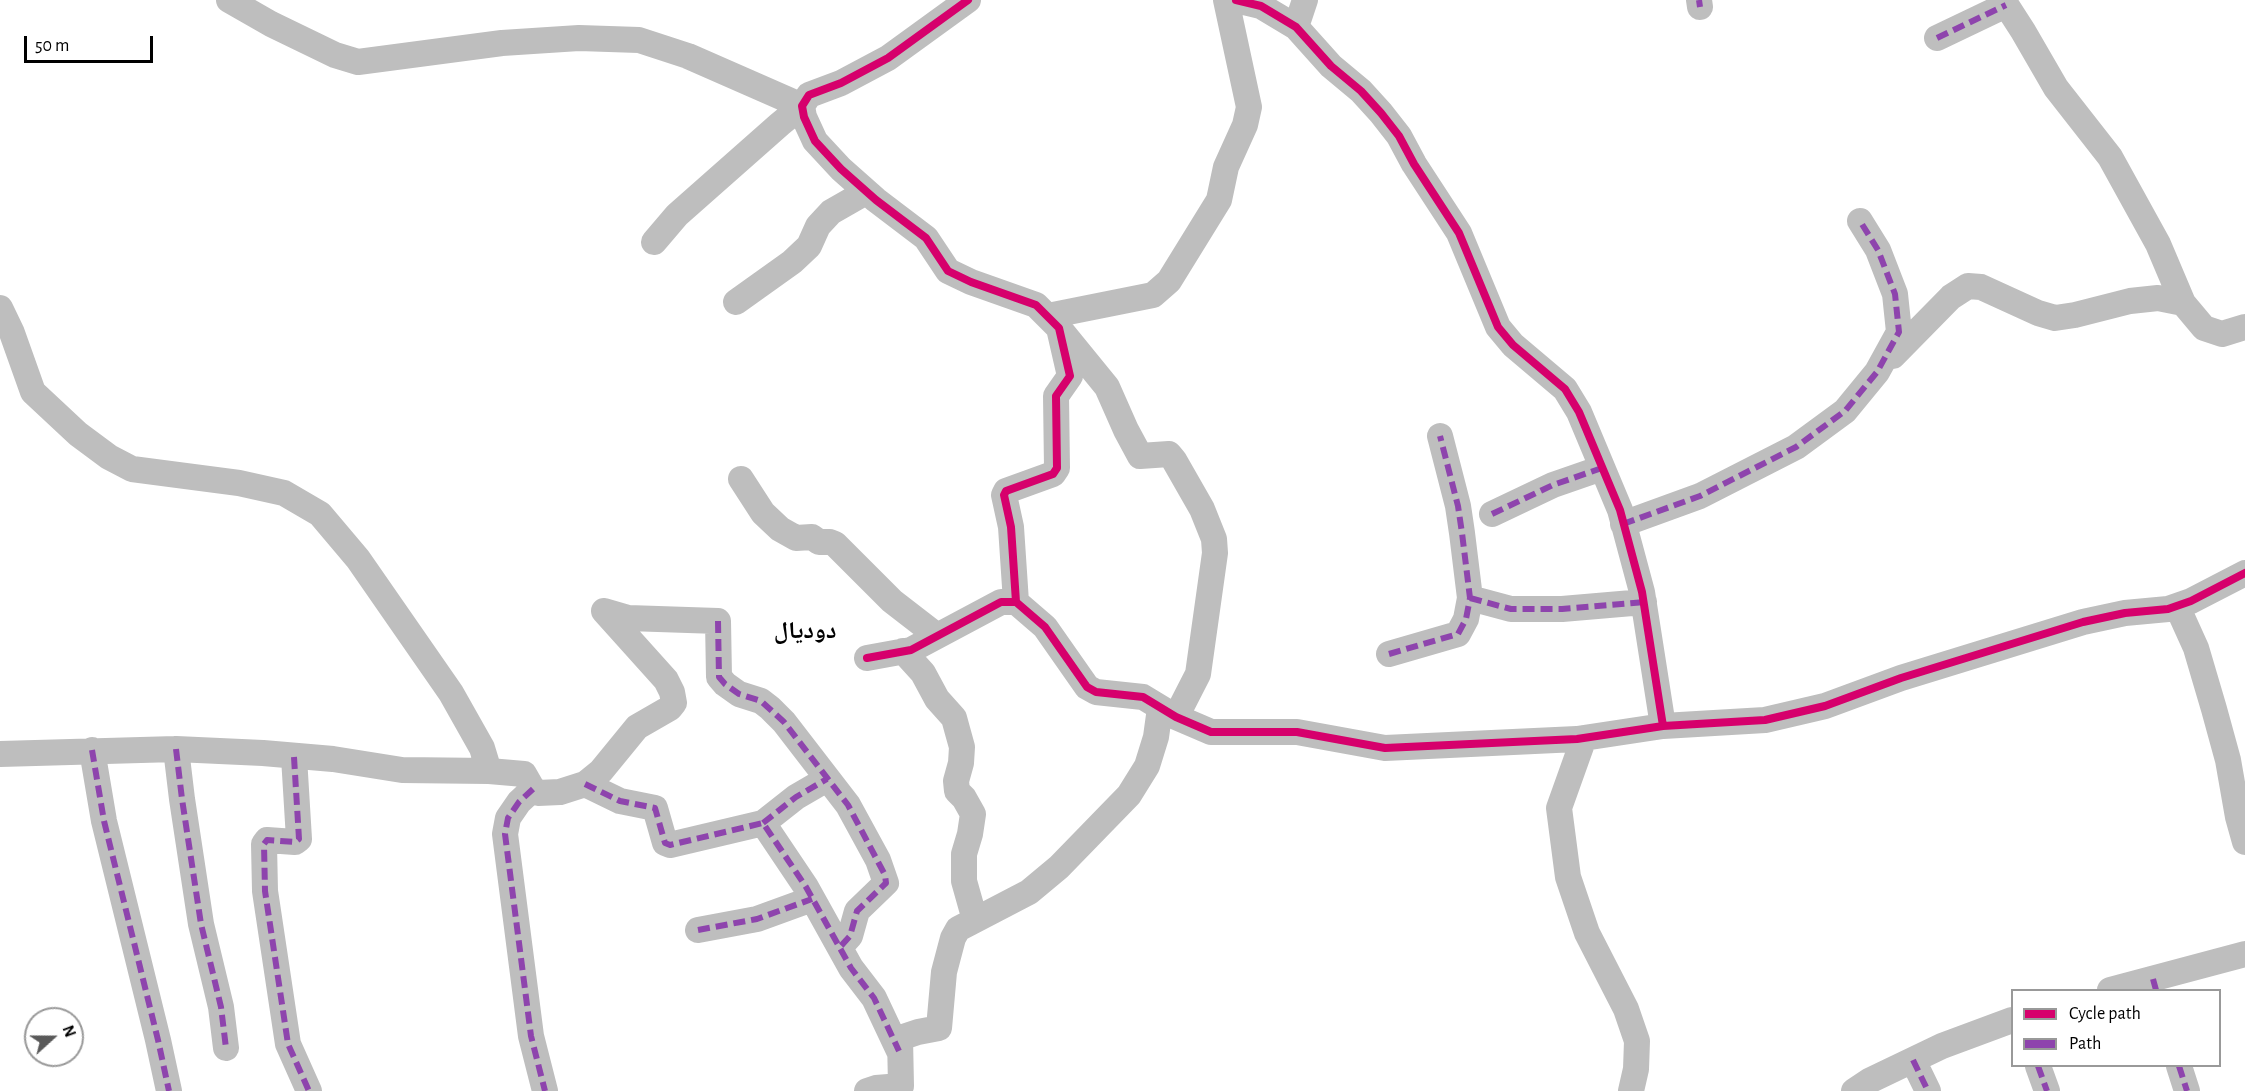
<!DOCTYPE html>
<meta charset="utf-8">
<style>
body{margin:0}
#map{position:relative;width:2245px;height:1091px;overflow:hidden;background:#fff;font-family:"Alegreya Sans",sans-serif}
canvas{display:block}
.legend{position:absolute;left:2011px;top:989px;width:210px;height:78px;box-sizing:border-box;background:#fff;border:2px solid #999;margin:0;padding:8px 10px;list-style:none;font-size:18px;color:#000}
.legend li{display:flex;align-items:center;gap:12px;height:30px}
.legend b{width:30px;border:2px solid #999}
.north{position:absolute;left:24px;top:1007px;width:60px;height:60px;box-sizing:border-box;background:#fff;border:2px solid #999;border-radius:50%;rotate:69deg;font-size:16px;font-weight:700;line-height:24px;text-align:center;color:#000}
.north::after{content:'';display:block;margin:auto;width:21px;height:27px;background:#595959;clip-path:polygon(50% 0,100% 100%,50% 72%,0 100%)}
.scale{position:absolute;left:24px;top:36px;width:129px;height:27px;box-sizing:border-box;border:3px solid #000;border-top:0;padding-left:8px;font-size:18px;line-height:21px;white-space:nowrap;color:#000;-webkit-text-stroke:4px #fff;paint-order:stroke}
</style>
<div id="map">
<canvas width="2245" height="1091"></canvas>
<ul class="legend">
<li><b style="height:8px;background:#d6006c"></b>Cycle path</li>
<li><b style="height:8px;background:#8e44ad"></b>Path</li>
</ul>
<div class="north">N</div>
<div class="scale">50 m</div>
</div>
<script>
const c = document.querySelector('canvas').getContext('2d');
c.lineJoin = 'round';
const shape = rows => new Path2D(rows.map(r => 'M' + r).join(''));
function stroke(path, color, width, dash) { c.strokeStyle = color; c.lineWidth = width; c.lineCap = dash ? 'butt' : 'round'; c.setLineDash(dash || []); c.stroke(path); }
function write(font, color, halo, rows, align = 'center') {
  c.font = font + ' "Alegreya Sans","Noto Naskh Arabic",sans-serif'; c.lineWidth = 4.5; c.setLineDash([]); c.textBaseline = 'middle'; c.strokeStyle = halo; c.fillStyle = color; for (const [text, x, y, turn = 0] of rows) {
    c.save(); c.translate(x, y); c.rotate((+turn || 0) * Math.PI / 180); c.textAlign = isNaN(turn) ? turn : align; if (halo) c.strokeText(text, 0, 0); c.fillText(text, 0, 0); c.restore();
  }
}
stroke(shape([
 [229,0,271,24,335,55,358,62,502,43,579,38,639,40,688,56,802,106,780,124,677,215,654,242],
 [968,0,888,58,841,83,809,95,802,106,804,117,815,141,841,169,876,200,926,238,948,271,971,282,1036,305,1059,328,1070,376,1056,396,1057,468,1053,474,1006,491,1004,495,1011,527,1016,602],
 [1236,0,1261,6,1296,27,1331,66,1361,91,1381,113,1399,136,1414,164,1459,233,1498,327,1513,345,1565,389,1579,412,1620,510,1642,592,1663,726],
 [1699,0,1700,7],
 [2003,0,2023,31,2056,88,2110,157,2158,244,2183,303,2204,328,2222,334,2245,327],
 [1296,27,1305,0],
 [1937,38,2006,5],
 [736,302,792,262,809,246,818,226,831,212,866,192],
 [0,308,12,333,33,392,78,434,109,457,132,469,239,483,284,493,320,514,358,559,451,693,482,748,489,771],
 [1048,316,1153,295,1169,281,1219,200,1226,167,1245,125,1249,107,1226,0],
 [1063,333,1107,387,1126,430,1140,456,1169,454,1174,460,1202,509,1214,539,1215,553,1198,674,1176,717],
 [1893,356,1951,297,1968,286,1981,287,2038,313,2055,318,2075,315,2130,301,2158,298,2183,303],
 [741,479,763,513,780,529,796,538,812,537,819,542,830,542,835,544,892,601,936,635],
 [1492,514,1553,485,1602,468],
 [1623,524,1700,496,1796,447,1845,411,1877,372,1899,332,1895,294,1878,250,1860,221],
 [1470,598,1511,609,1562,609,1644,602],
 [2177,606,2196,648,2214,709,2228,760,2238,817,2245,842],
 [604,611,628,618,718,621,719,677,725,684,739,694,761,701,770,708,784,722,848,805,878,860,886,883,857,911,850,936,840,947],
 [903,651,923,673,937,699,954,718,957,729,962,747,961,763,956,781,957,791,964,798,973,814,970,834,964,854,964,881,975,920],
 [1389,654,1458,634,1466,619,1470,598,1462,533,1458,506,1440,436],
 [867,658,911,650,1001,602,1016,602,1045,627,1087,687,1096,692,1143,697,1176,717,1211,732,1297,732,1385,748,1577,739,1663,726,1765,720,1825,706,1901,678,2083,622,2125,613,2168,609,2191,601,2245,573],
 [1584,738,1559,808,1568,877,1587,933,1626,1009,1637,1041,1636,1069,1631,1091],
 [176,749,182,799,201,924,221,1007,226,1048],
 [92,750,104,821,158,1040,169,1091],
 [0,754,176,749,263,753,333,759,402,770,489,771,524,774,532,788,538,793,560,792,585,784,601,771,637,727,670,708,674,703,672,692,666,680,604,611],
 [294,757,299,839,295,842,267,840,264,844,265,891,288,1044,309,1091],
 [585,784,620,801,655,808,665,843,670,845,763,823,806,887,851,968,874,998,899,1051],
 [533,789,519,802,508,818,505,834,531,1036,545,1091],
 [763,823,796,797,827,779],
 [698,930,757,919,812,899],
 [2110,990,2245,954],
 [1913,1060,1928,1091],
 [2038,1066,2047,1091],
 [2179,1066,2187,1091],
 [867,1091,876,1088,901,1086,900,1038,918,1032,939,1028,944,972,953,938,958,929,1029,892,1059,867,1129,795,1147,766,1156,737,1160,708],
 [1854,1091,1869,1081,1942,1046,2012,1020]
]), '#bebebe', 26);
stroke(shape([
 [1699,0,1700,7],
 [1937,38,2006,5],
 [1492,514,1553,485,1602,468],
 [1623,524,1700,496,1796,447,1845,411,1877,372,1899,332,1895,294,1878,250,1860,221],
 [1470,598,1511,609,1562,609,1644,602],
 [718,621,719,677,725,684,739,694,761,701,784,722,848,805,885,875,886,883,857,911,850,936,840,947],
 [1389,654,1458,634,1466,619,1470,598,1462,533,1458,506,1440,436],
 [176,749,182,799,201,924,221,1007,226,1048],
 [92,750,104,821,158,1040,169,1091],
 [294,757,299,839,295,842,267,840,264,844,265,891,288,1044,309,1091],
 [585,784,620,801,655,808,665,843,670,845,763,823,806,887,851,968,874,998,899,1051],
 [533,789,519,802,508,818,505,834,531,1036,545,1091],
 [763,823,796,797,827,779],
 [698,930,757,919,812,899],
 [2153,979,2156,990],
 [1913,1060,1928,1091],
 [2038,1066,2047,1091],
 [2179,1066,2187,1091]
]), '#8e44ad', 6, [12, 6]);
stroke(shape([
 [968,0,888,58,841,83,809,95,802,106,804,117,815,141,841,169,876,200,926,238,948,271,971,282,1036,305,1059,328,1070,376,1056,396,1057,468,1053,474,1006,491,1004,495,1011,527,1016,602],
 [1236,0,1261,6,1296,27,1331,66,1361,91,1381,113,1399,136,1414,164,1459,233,1498,327,1513,345,1565,389,1579,412,1620,510,1642,592,1663,726],
 [867,658,911,650,1001,602,1016,602,1045,627,1087,687,1096,692,1143,697,1176,717,1211,732,1297,732,1385,748,1577,739,1663,726,1765,720,1825,706,1901,678,2083,622,2125,613,2168,609,2191,601,2245,573]
]), '#d6006c', 8);
write('bold 24px', '#000', '#fff', [
 ["دودیال",805,631]
]);
</script>
